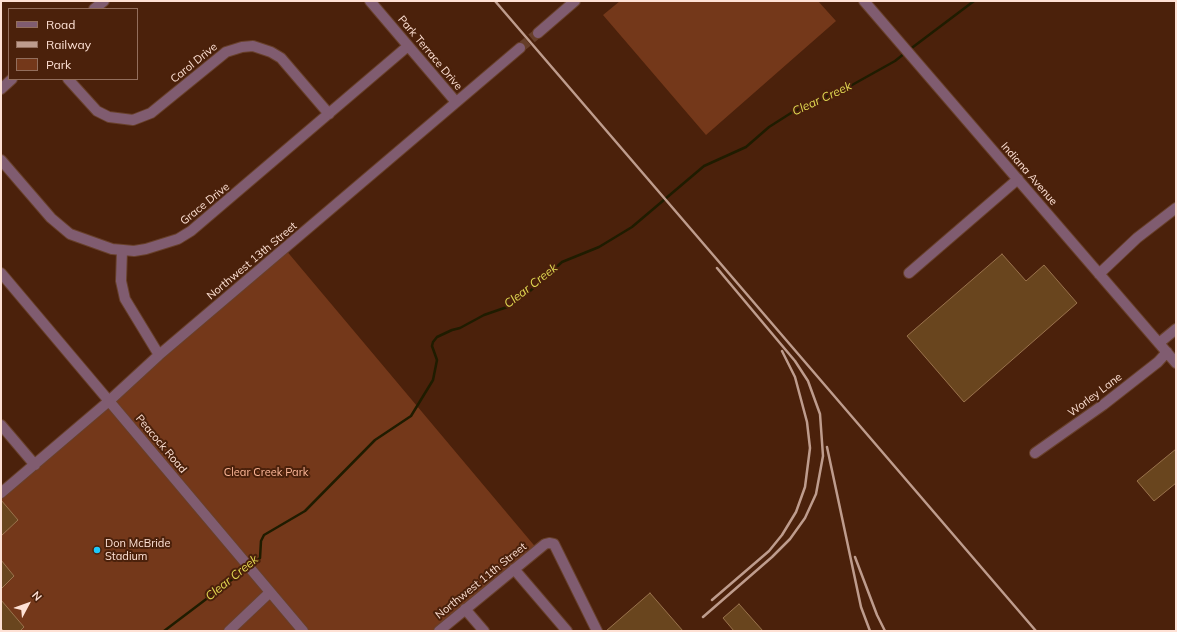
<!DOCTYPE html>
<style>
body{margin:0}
#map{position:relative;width:1177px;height:632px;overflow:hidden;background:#4b210b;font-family:Mulish,sans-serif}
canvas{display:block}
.frame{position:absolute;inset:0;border:2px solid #fee1d5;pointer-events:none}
.legend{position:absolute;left:8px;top:8px;width:130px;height:72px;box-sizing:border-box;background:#4b210b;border:1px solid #936e5c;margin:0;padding:5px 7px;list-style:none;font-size:12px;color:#fee1d5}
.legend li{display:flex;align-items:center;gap:8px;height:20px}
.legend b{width:20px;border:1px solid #936e5c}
.north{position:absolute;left:8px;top:584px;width:40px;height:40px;-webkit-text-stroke:3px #4b210b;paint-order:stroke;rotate:49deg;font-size:11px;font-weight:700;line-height:16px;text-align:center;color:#fee1d5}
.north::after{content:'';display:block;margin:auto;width:14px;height:18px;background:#fee1d5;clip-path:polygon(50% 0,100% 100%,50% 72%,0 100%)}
</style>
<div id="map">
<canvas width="1177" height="632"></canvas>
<div class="frame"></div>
<ul class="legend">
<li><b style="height:5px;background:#805c70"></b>Road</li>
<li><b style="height:5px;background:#be9c8d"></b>Railway</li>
<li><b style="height:11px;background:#74381a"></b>Park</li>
</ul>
<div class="north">N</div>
</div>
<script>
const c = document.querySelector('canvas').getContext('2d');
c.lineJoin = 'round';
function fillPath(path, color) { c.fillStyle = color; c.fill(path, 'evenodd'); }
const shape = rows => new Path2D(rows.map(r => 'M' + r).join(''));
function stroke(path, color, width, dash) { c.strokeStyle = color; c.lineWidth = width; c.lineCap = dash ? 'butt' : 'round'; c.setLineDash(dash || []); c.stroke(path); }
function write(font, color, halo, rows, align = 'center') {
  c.font = font + ' Mulish,sans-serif'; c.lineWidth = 4; c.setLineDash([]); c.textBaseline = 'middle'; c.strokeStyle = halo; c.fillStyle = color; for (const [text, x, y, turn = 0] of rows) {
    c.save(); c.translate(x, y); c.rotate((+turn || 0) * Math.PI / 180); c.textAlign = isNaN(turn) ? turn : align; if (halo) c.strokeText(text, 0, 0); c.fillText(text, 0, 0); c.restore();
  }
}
fillPath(shape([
 [620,1,818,1,836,21,706,135,603,15],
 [285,249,538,550,439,631,1,631,1,493]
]), '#74381a');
stroke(shape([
 [909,50,974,1],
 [250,566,260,558,261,541,264,535,305,511,375,440,411,416,433,380,437,360,432,346,433,342,437,337,452,330,460,328,484,315,510,306,530,291,562,262,599,247,632,227,704,166,746,147,769,127,791,113,852,85,895,61,905,53],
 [164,631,246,569]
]), '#1f1c00', 2.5);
const building = shape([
 [1002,254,1026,281,1044,265,1077,303,964,402,907,336,1002,254],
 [1176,449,1176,483,1154,501,1137,481,1176,449],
 [1,500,18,520,1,536,1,500],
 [1,560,14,576,1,589,1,560],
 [650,593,683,631,606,631,650,593],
 [1,600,24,627,20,631,4,631,1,628,1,600],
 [739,604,763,631,734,631,723,618,739,604]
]);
fillPath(building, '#69451e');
stroke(building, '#9a734d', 1);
stroke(shape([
 [520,48,538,33]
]), '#663e29', 10, [10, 5]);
const minor = shape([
 [370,1,456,102],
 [864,1,1176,363],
 [94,9,104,1],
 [538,33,575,1],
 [68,79,97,111,109,117,133,120,151,113,226,52,242,47,253,46,271,52,281,58,329,114],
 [1,89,12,79],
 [1,160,51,218,70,234,112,249,134,251,146,249,178,239,191,231,408,46],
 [122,250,121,281,125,299,159,355],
 [1,273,303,631],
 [909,273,1018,179],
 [1099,274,1137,238,1176,208],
 [1159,343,1176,329],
 [1,425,35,465],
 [1035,453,1103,405,1158,362,1167,352],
 [1,493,109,401,159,355,520,48],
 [514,569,567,631],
 [465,609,484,631],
 [229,631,269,593],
 [439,631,545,544,549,543,554,544,597,631]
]);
stroke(minor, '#68402b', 12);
stroke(minor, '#805c70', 10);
stroke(shape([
 [495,1,1036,631],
 [827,447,861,607,870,631],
 [855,557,877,615,885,631],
 [712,600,769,551,782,535,796,512,805,487,810,448,807,422,795,377,782,351],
 [703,617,772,557,790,539,805,518,816,494,823,456,820,414,808,381,795,361,717,268]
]), '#be9c8d', 2.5);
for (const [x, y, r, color] of [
 [97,550,4,"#1dc9fc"]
]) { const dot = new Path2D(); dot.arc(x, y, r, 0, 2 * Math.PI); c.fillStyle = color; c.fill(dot); stroke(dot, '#4b210b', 1.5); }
write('11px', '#fee1d5', '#4b210b', [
 ["Park Terrace Drive",430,53,50],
 ["Carol Drive",194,63,-39],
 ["Indiana Avenue",1029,174,49],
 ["Grace Drive",205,204,-39],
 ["Northwest 13th Street",252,261,-40],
 ["Worley Lane",1095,395,-37],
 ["Peacock Road",161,444,50],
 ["Northwest 11th Street",481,581,-39]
]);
write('11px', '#feb899', '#4b210b', [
 ["Clear Creek Park",266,473]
]);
write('11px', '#fee1d5', '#4b210b', [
 ["Don McBride",105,544],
 ["Stadium",105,557]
], 'left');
write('italic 12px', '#e2d952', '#4b210b', [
 ["Clear Creek",822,99,-25],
 ["Clear Creek",531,286,-38],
 ["Clear Creek",232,578,-39]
]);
</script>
